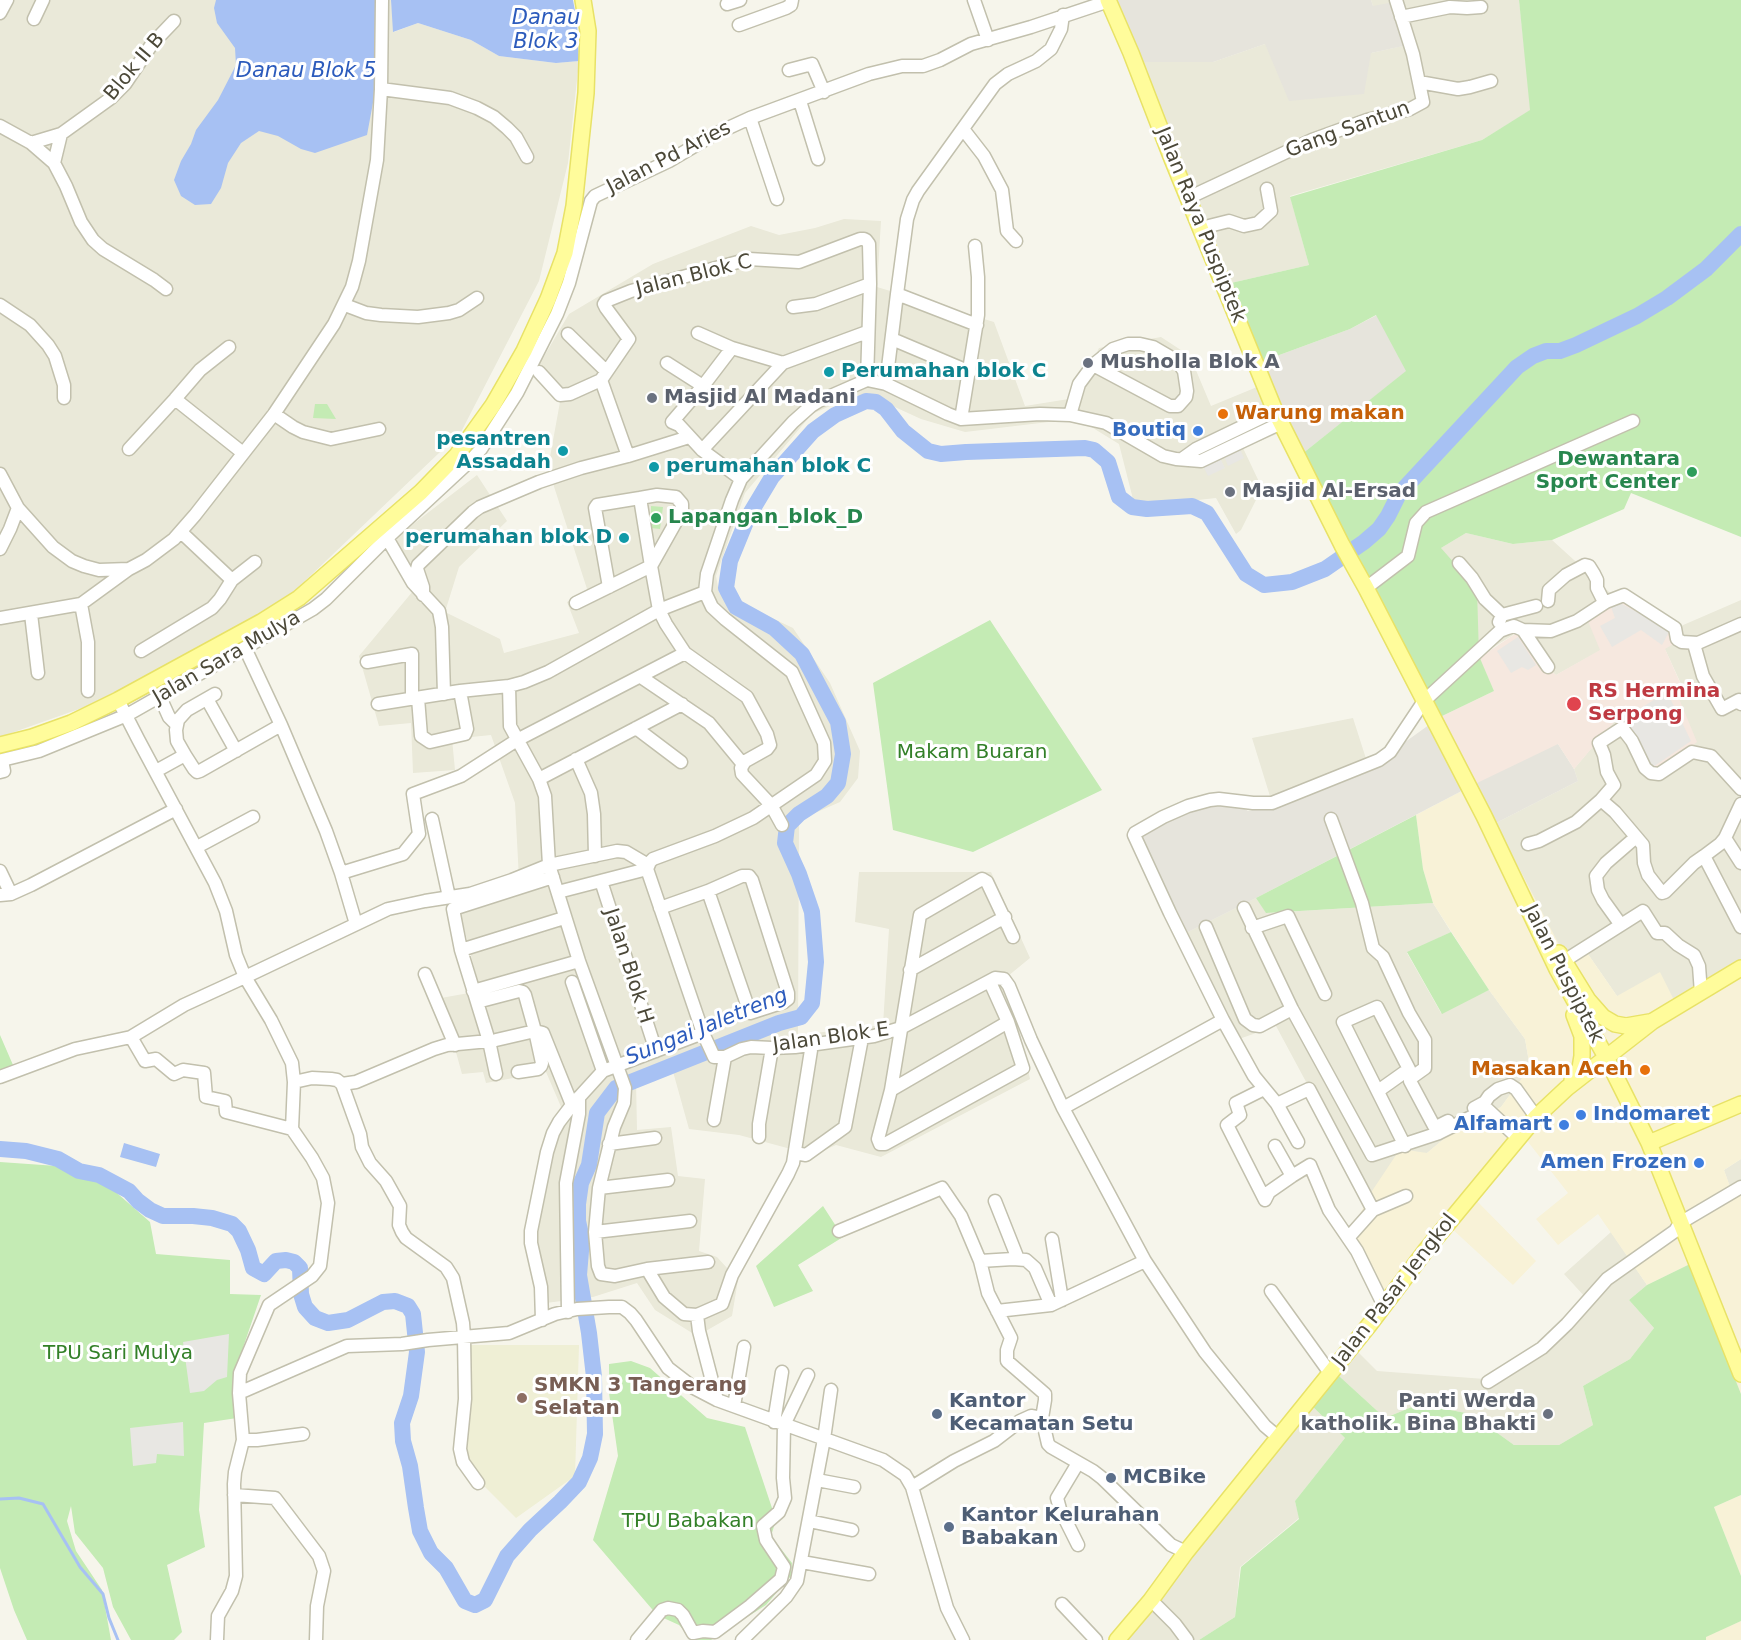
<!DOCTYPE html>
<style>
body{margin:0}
canvas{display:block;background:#f6f5eb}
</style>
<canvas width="1741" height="1640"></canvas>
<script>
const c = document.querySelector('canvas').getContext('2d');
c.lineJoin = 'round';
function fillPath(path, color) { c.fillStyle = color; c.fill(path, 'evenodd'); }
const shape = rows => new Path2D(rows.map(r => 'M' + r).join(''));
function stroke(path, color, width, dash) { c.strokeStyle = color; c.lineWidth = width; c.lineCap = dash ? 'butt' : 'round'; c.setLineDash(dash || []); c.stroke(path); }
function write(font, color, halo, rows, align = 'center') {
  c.font = font + ' "DejaVu Sans",sans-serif'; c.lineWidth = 6; c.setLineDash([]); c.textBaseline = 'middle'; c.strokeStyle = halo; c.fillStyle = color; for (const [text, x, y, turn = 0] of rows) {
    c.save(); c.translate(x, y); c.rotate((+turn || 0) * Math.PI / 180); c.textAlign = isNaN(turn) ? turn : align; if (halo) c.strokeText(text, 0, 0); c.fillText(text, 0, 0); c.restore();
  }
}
fillPath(shape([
 [0,0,391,0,394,32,418,23,471,40,499,56,556,63,579,61,568,163,539,281,461,432,284,601,113,697,0,737],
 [1371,0,1519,0,1531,110,1482,140,1290,196,1309,265,1231,283,1138,62,1213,62,1265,44,1371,53,1407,45,1373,6],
 [844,219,881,221,877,287,994,322,1025,406,1075,398,1099,348,1161,337,1190,356,1211,406,1257,387,1277,434,1243,448,1262,488,1241,530,1236,534,1216,498,1135,507,1119,444,1080,420,1057,421,965,432,921,419,873,397,848,398,812,414,745,493,716,576,719,593,793,628,830,683,860,751,858,778,840,802,799,820,798,1035,883,1025,889,929,855,922,859,872,991,872,1030,958,1008,976,1030,1079,881,1157,836,1145,813,1155,739,1135,689,1129,672,1068,636,1081,637,1130,671,1127,678,1176,705,1179,699,1251,717,1257,738,1280,732,1316,697,1336,655,1310,637,1283,593,1297,546,1303,547,1284,535,1240,548,1144,565,1116,546,1072,486,1083,483,1072,462,1074,441,998,480,991,458,904,519,879,515,803,491,735,452,739,455,770,413,773,411,723,379,726,359,656,413,591,386,545,477,475,507,521,459,567,445,612,500,639,504,653,579,633,567,602,588,592,548,468,560,402,536,370,569,314,653,264,751,226,779,235,815,228],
 [1466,533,1513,544,1552,540,1618,600,1601,650,1556,675,1541,664,1518,632,1479,656,1441,548],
 [1741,600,1741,964,1675,1002,1617,996,1581,944,1563,953,1494,824,1578,781,1574,769,1615,720,1633,741,1674,689,1682,686,1665,649,1674,629],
 [1353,718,1369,768,1273,806,1252,738],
 [1256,898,1267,913,1433,903,1451,932,1407,953,1441,1013,1489,990,1525,1039,1530,1068,1501,1107,1445,1138,1427,1153,1368,1197,1276,1026,1239,1039,1184,934],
 [1741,1159,1741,1188,1732,1193,1724,1170],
 [1611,1232,1647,1285,1629,1300,1654,1328,1630,1359,1583,1386,1593,1425,1559,1445,1514,1445,1471,1414,1419,1404,1385,1418,1339,1376,1356,1350,1377,1371,1485,1379,1539,1345,1586,1298,1564,1274],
 [1312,1406,1345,1438,1295,1501,1299,1518,1240,1567,1235,1617,1199,1640,1117,1640]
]), '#eae9d9');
fillPath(shape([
 [1475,784,1563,952,1581,944,1617,996,1660,972,1675,1002,1741,964,1741,1159,1724,1170,1732,1192,1741,1188,1741,1394,1690,1264,1647,1285,1598,1214,1558,1245,1536,1219,1568,1193,1525,1138,1474,1198,1536,1261,1513,1285,1450,1227,1391,1303,1349,1238,1368,1197,1400,1149,1427,1153,1445,1138,1501,1107,1530,1067,1525,1039,1489,990,1433,903,1423,869,1416,815],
 [1741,1495,1741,1576,1714,1507],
 [1741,1621,1741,1640,1706,1640,1705,1637]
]), '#f8f2d7');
fillPath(shape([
 [1112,0,1371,0,1373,6,1394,2,1408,45,1371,53,1364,94,1289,101,1265,44,1213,62,1138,62],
 [1377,315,1407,371,1302,454,1263,361,1350,329],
 [1440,717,1558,744,1574,769,1578,781,1494,824,1475,784,1256,898,1184,934,1133,828,1228,798,1248,811,1273,806,1369,768]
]), '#e6e4dc');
fillPath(shape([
 [467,1345,579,1345,575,1476,516,1518,482,1484,465,1451]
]), '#efefd5');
fillPath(shape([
 [1618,600,1674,629,1677,642,1665,649,1682,687,1675,689,1697,742,1661,770,1651,773,1633,741,1615,721,1574,769,1558,744,1475,784,1440,717,1494,691,1479,658,1518,632,1541,664,1556,675,1600,650,1585,614]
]), '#f6e8df');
fillPath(shape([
 [1519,0,1741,0,1741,537,1631,493,1624,509,1552,540,1513,544,1466,533,1441,548,1477,589,1479,656,1494,691,1440,717,1302,454,1406,371,1376,315,1350,329,1263,361,1231,283,1309,265,1290,197,1482,140,1530,110],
 [315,404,327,404,336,419,313,418],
 [651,506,663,507,660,529,651,528],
 [990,620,1102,790,973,852,893,830,873,683],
 [1416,815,1423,869,1433,903,1266,913,1256,898],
 [1451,932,1489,990,1442,1014,1407,952],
 [0,1035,13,1065,0,1070],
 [0,1162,71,1167,110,1187,150,1222,156,1254,230,1260,230,1294,261,1295,233,1377,237,1418,204,1423,199,1510,205,1547,167,1565,182,1632,174,1640,131,1640,113,1607,103,1568,75,1533,71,1506,67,1521,76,1551,102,1590,111,1640,27,1640,14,1610,0,1568],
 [823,1206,843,1237,798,1265,813,1291,774,1307,756,1266],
 [1690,1264,1741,1394,1741,1495,1714,1507,1741,1576,1741,1621,1706,1637,1706,1640,1199,1640,1235,1617,1241,1567,1299,1519,1295,1501,1345,1438,1312,1406,1339,1376,1385,1418,1419,1404,1471,1414,1514,1445,1559,1445,1593,1425,1583,1386,1630,1359,1654,1328,1629,1300,1647,1285],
 [631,1361,650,1368,707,1418,745,1427,776,1520,771,1536,792,1563,791,1576,766,1605,711,1640,693,1640,679,1625,657,1615,593,1540,618,1456,609,1393,609,1364]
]), '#c4ebb4');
fillPath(shape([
 [1240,449,1244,458,1228,466,1224,456],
 [1220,458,1225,468,1208,476,1203,466],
 [1620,603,1670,630,1662,645,1641,630,1612,647,1600,626,1615,618,1611,607],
 [1518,637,1536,665,1528,670,1522,667,1511,673,1497,651],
 [1667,692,1691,741,1653,767,1623,719],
 [229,1334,227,1377,217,1380,204,1391,190,1393,183,1342],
 [183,1422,184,1456,157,1454,156,1463,133,1466,130,1428]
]), '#e8e7e3');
fillPath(shape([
 [216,0,377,0,375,92,367,135,315,153,301,149,278,136,259,131,241,143,228,163,221,188,211,204,195,205,181,196,174,180,181,161,191,144,196,130,218,100,236,65,235,48,217,23,214,8],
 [391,0,573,0,577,22,579,61,556,63,499,56,471,40,418,23,393,32],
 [124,1143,160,1154,156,1167,120,1157]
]), '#a7c1f3');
stroke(shape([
 [0,1499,19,1498,43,1504,80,1567,103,1594,109,1618,118,1640]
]), '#a7c1f3', 3);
stroke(shape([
 [0,1149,26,1151,58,1159,79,1171,99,1175,129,1191,138,1201,150,1210,163,1216,193,1216,212,1218,232,1224,239,1231,248,1250,253,1268,264,1274,276,1261,286,1260,294,1262,300,1268,301,1294,305,1307,315,1318,328,1323,348,1320,383,1302,395,1301,408,1306,413,1314,417,1352,411,1396,402,1423,403,1441,410,1466,416,1508,420,1531,431,1553,446,1568,465,1601,475,1605,485,1600,507,1556,530,1530,560,1502,579,1482,590,1458,595,1434,594,1377,589,1333,579,1275,582,1239,578,1221,578,1204,581,1183,589,1165,597,1113,616,1088,779,1023,801,1017,812,1003,816,962,812,912,799,874,785,843,787,826,799,814,827,796,838,783,843,754,838,722,802,654,774,628,736,607,726,588,730,561,748,517,772,477,813,431,835,415,866,401,876,402,886,409,903,431,928,451,941,454,966,452,1085,448,1094,450,1108,462,1119,497,1132,507,1147,509,1192,506,1207,513,1246,574,1264,585,1292,582,1325,569,1364,542,1379,529,1388,516,1399,494,1517,367,1533,356,1546,351,1560,351,1576,345,1637,316,1667,298,1706,269,1741,234]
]), '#a7c1f3', 16);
const minor = shape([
 [974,0,988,40],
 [727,4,740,0],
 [0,13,7,0],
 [1401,17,1450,7,1467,8,1481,7],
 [34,19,43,0],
 [739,25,786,8,791,5,792,0],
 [789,70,812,64,824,92],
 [1419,82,1458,89,1470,87,1491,81],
 [381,89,450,98,477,108,494,117,507,128,516,137,527,157],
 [800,101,818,159],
 [750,118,777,199],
 [0,126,31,143,54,163,66,186,81,222,93,240,103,249,154,280,166,289],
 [963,129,984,156,1002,190,1007,231,1016,241],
 [31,143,61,134,111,98,125,84,152,44,174,21],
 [54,163,61,134],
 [1188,198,1312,140,1367,120,1410,109,1423,102,1413,54,1396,0],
 [1201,228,1229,221,1244,226,1258,223,1271,211,1267,189],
 [897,294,907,219,913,200,918,191,995,84,1008,74,1036,61,1051,49,1061,29,1063,15],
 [0,305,30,325,48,345,55,356,64,385,64,398],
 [345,305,366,313,381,315,418,317,449,313,459,310,477,298],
 [793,307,816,304,870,284],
 [698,333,732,348,783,363,867,332],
 [568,334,606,371],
 [892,339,970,372],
 [732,348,703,386,672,422,679,425,702,450,741,479],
 [667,363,703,386],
 [539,372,560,395,570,394,601,380,629,339,606,308,604,304,606,301,631,291,749,259,799,262,860,239,864,239,866,240,869,244,870,284,867,380],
 [601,380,628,456],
 [886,384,897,294,977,325],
 [175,399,243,453],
 [274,414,293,427,303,432,331,439,379,429],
 [1070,415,1079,384,1093,365,1113,349,1128,344,1140,344,1153,347,1177,361,1184,371,1187,391,1186,397,1178,406,1170,406,1093,365],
 [961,419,978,315,978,277,975,246],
 [129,449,175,399,200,370,229,347],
 [702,450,783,363],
 [1182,459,1196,449,1275,411],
 [0,474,18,508,10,529,0,549],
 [18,508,53,547,72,561,84,566,99,570,129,569],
 [181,532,232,580],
 [387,538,413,583,439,611,442,627,444,694],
 [1459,563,1472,578,1485,599,1502,615],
 [609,587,595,508,597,505,640,498],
 [1366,588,1408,556,1416,523,1426,512,1633,421],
 [423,595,423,587,417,569,418,565,473,512,480,507,539,482,581,468,628,456,689,437],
 [1548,601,1549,590,1566,575,1585,565,1589,566,1594,574,1597,580,1597,588,1603,600,1606,602],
 [576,603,651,566,682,511,682,504,676,497,657,495,640,498,651,566,659,610,666,624,685,653,747,697,767,734,770,745,767,749,742,763,709,723,641,677],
 [81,604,88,642,88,691],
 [31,614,38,673],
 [0,618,81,604,129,569,146,560,174,539,195,515,274,414,334,324,352,287,359,261,377,160,381,89,382,0],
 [1499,622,1502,615,1536,606],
 [1523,630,1551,631,1577,621,1606,602,1624,595,1675,628,1677,639,1682,642,1698,643,1741,624],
 [1694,644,1703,676,1722,709,1739,700,1741,704],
 [245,648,281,725,326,831,341,873,356,924],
 [141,651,212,608,220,599,232,580,255,562],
 [367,662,412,654,412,699],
 [509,686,510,726,539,779,545,796,549,865,579,961,625,1088,624,1103,614,1127,599,1188,595,1232,598,1266,601,1274,615,1276,647,1269,708,1262],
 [160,697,169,717,177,725],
 [418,698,421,736,430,742,465,734,467,729,460,691],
 [207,699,236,751],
 [118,700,138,739,215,883,226,911,236,955,245,977,271,1020,292,1063,294,1082,292,1129,312,1158,323,1178,328,1203,320,1266,312,1276,269,1305,240,1373,239,1393,243,1440,235,1472,234,1484,236,1576,232,1591,218,1616,217,1640],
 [378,704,460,691,509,686,524,682,548,672,659,610,705,592],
 [636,728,681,762],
 [185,755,177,741,176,730,178,720,187,710,215,694],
 [576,759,591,793,594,814,595,856],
 [744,763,741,768,742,774,771,805,782,825],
 [156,771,185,755,194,769,197,772,200,771,281,725],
 [0,772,4,771,2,760,39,751,127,715,313,609,326,599,387,538,471,460,481,449,517,393,557,314,569,283,591,201,595,196,669,161,713,135,750,118,869,74,902,66,923,66,940,60,971,44,1031,27,1109,1],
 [539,779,682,704],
 [1601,800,1615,812,1643,845,1644,863,1648,875,1662,893,1665,892,1694,863,1704,856],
 [1741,804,1725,838,1720,844,1704,856,1741,927],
 [432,819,449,897],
 [1331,819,1362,903,1373,948,1383,957,1409,1013,1425,1040,1425,1068,1411,1078,1410,1081,1434,1126,1438,1126,1448,1121],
 [1725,838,1741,863],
 [1528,844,1539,841,1576,822,1601,800,1614,785,1607,772,1604,755,1599,743,1622,728,1632,741,1645,768,1651,773,1659,774,1692,752,1711,756,1741,789],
 [197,847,253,817],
 [0,871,11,894],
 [341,873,403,854,419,834,413,794,461,776,517,740,685,653],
 [601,881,656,1051],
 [558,892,647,869],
 [0,895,11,894,31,885,176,809],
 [660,908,708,891,742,876,749,876,752,880,788,993,788,999,784,1002,750,1013,708,891],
 [1244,908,1292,1009],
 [1621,925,1603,900,1598,890,1596,876,1606,863,1636,837],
 [1206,927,1245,1019,1253,1025,1260,1026,1292,1009,1372,1155,1439,1133,1487,1109,1517,1137],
 [1252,928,1288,916,1325,994],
 [461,950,564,918],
 [1564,961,1643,911,1657,933,1665,933,1678,945,1694,955,1699,966,1701,993],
 [910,970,1005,917],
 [425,974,455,1045],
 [572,982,603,1071],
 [990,982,1008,1022],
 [473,991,579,961],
 [477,1002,519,991,523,992,525,995,535,1031,542,1063,541,1066,538,1069,518,1072],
 [131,1037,145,1061,156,1059,174,1074,183,1070,204,1073,206,1097,225,1101,226,1112,292,1129],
 [496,1040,535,1031,543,1033,572,1105],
 [496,1074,489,1041,461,950,453,909,553,877],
 [0,1077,75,1049,131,1037,184,1005,245,977,388,909,425,901,470,894,512,880,549,865,617,851,626,852,648,865],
 [294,1082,312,1078,331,1079,337,1080,342,1084,360,1134,362,1147,370,1163,386,1181,400,1206,399,1225,402,1232,406,1238,446,1267,453,1278,463,1323,464,1337,465,1399,460,1449,463,1462,478,1483],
 [342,1084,356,1082,434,1049,447,1045,489,1041],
 [1264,1089,1236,1103,1240,1115,1227,1125,1265,1200],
 [891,1090,1008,1022,1023,1068,885,1144,880,1144,878,1139,891,1090,920,915,982,879,987,882,1013,937],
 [1378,1091,1409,1069,1377,1007,1343,1022,1405,1146],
 [1277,1104,1298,1142],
 [1063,1108,1223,1020],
 [1474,1108,1485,1102,1489,1096,1498,1089,1510,1085,1516,1089,1536,1117],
 [714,1120,725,1057],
 [759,1137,759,1124,772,1048],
 [609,1144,655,1138],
 [1275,1146,1292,1176,1310,1165,1329,1210,1357,1251,1384,1306],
 [795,1153,806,1155,845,1127,862,1038],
 [599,1188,668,1180],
 [1406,1196,1373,1210,1309,1089,1277,1104,1254,1076,1223,1020,1170,913,1134,835,1135,833,1163,817,1188,806,1210,800,1219,799,1253,803,1272,803,1379,760,1390,752,1424,701,1500,631,1508,628,1514,626,1523,630,1548,667],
 [1265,1200,1269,1192,1292,1176],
 [995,1201,1018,1259],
 [839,1231,942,1188,961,1216,980,1261,988,1293,1011,1338,1007,1350,1007,1361,1045,1394,1045,1400,1042,1418,1048,1444,1051,1447,1093,1471,1102,1478,1171,1545,1186,1552],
 [595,1232,690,1221],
 [1348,1238,1373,1210],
 [1052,1239,1062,1300],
 [980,1261,1013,1259,1026,1260,1035,1268,1051,1305],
 [647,1269,664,1297,684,1314,697,1315,722,1304,732,1275,788,1174,793,1163,812,1044],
 [1271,1291,1330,1373],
 [997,1311,1051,1305,1145,1261],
 [568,1312,566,1183,579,1114,579,1097],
 [697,1315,699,1331,717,1400],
 [542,1320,541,1287,531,1243,531,1231,547,1152,553,1133,559,1122,572,1105,603,1071,703,1033],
 [1488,1382,1542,1348,1567,1324,1607,1279,1675,1231,1680,1223,1741,1187],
 [239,1393,347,1346,402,1344,428,1340,509,1333,555,1314,577,1309,609,1307,622,1307,630,1313,636,1320,668,1368,694,1388,717,1400,883,1460,905,1475,912,1487,947,1608,963,1640],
 [734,1406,744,1347],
 [774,1422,782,1372],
 [1278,1437,1265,1426,1205,1352,1145,1261,1063,1108,1031,1040,1009,986,1004,979,995,978,901,1028,874,1036,795,1047,772,1048,751,1047,742,1049,725,1057,714,1057,703,1033,647,869,650,862,653,859,715,836,753,818,816,775,825,761,824,743,792,672,725,619,712,607,705,592,707,574,732,500,741,479,793,422,811,406,819,401,867,380,886,384,948,414,961,419,1040,414,1070,415,1106,423,1163,456,1176,459,1201,461,1281,423],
 [243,1440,257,1440,303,1434],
 [1078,1463,1057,1498,1060,1509,1078,1545],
 [817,1480,854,1487],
 [912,1487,954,1461,994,1441,1020,1421,1031,1416,1042,1418],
 [234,1495,275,1498,319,1556,324,1571,317,1606,316,1640],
 [809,1521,852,1530],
 [802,1562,869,1574],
 [1151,1600,1175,1624,1187,1640],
 [1062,1604,1096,1640],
 [637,1640,662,1610,668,1608,678,1610,683,1615,693,1633,703,1631,715,1632,750,1606,781,1579,784,1567,766,1540,763,1526,779,1512,785,1498,783,1478,784,1425,808,1375],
 [742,1640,786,1597,797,1581,824,1439,831,1390]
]);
const major = shape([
 [1108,0,1131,53,1172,159,1275,411,1342,545,1366,588,1484,816,1557,969,1606,1057,1649,1143,1741,1374],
 [0,745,32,737,71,723,118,700,261,622,299,598,421,492,457,455,493,405,524,351,548,299,565,253,574,206,586,93,588,31,583,0],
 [1559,953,1588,1000,1603,1017,1615,1024,1626,1026,1649,1022],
 [1572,1080,1580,1068,1582,1056,1582,1036,1574,1015],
 [1649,1143,1741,1104],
 [1117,1640,1151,1600,1186,1552,1370,1324,1426,1250,1536,1117,1567,1088,1653,1021,1741,968]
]);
stroke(minor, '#c2c0ad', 15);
stroke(major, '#e8e267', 18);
stroke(minor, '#fff', 12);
stroke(major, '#fffc9b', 15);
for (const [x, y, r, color] of [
 [1088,363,6,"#6b7280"],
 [829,372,6,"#0f9aa8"],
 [652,398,6,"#6b7280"],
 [1223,414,6,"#e8710a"],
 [1198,431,6,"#3f7fe0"],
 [563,451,6,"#0f9aa8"],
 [654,467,6,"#0f9aa8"],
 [1692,472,6,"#2e9e5b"],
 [1230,492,6,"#6b7280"],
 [656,518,6,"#2e9e5b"],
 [624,538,6,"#0f9aa8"],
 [1574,704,8,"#e0444e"],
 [1645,1070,6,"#e8710a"],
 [1581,1115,6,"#3f7fe0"],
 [1564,1125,6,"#3f7fe0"],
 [1699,1163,6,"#3f7fe0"],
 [522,1398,6,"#8d6e63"],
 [937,1414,6,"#5c6f8a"],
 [1548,1414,6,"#6b7280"],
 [1111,1478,6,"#5c6f8a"],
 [949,1527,6,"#5c6f8a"]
]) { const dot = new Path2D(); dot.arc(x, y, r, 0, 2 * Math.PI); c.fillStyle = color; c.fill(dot); stroke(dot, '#fff', 2); }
write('20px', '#4b4838', '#fff', [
 ["Blok II B",135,67,-50],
 ["Gang Santun",1348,130,-20],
 ["Jalan Pd Aries",669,158,-27],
 ["Jalan Raya Puspiptek",1200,225,68],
 ["Jalan Blok C",694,276,-14],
 ["Jalan Sara Mulya",227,658,-30],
 ["Jalan Blok H",628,966,72],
 ["Jalan Puspiptek",1563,974,63],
 ["Jalan Blok E",831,1038,-8],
 ["Jalan Pasar Jengkol",1395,1291,-52]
]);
write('bold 20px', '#5b616d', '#fff', [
 ["Musholla Blok A",1100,363],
 ["Masjid Al Madani",664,398],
 ["Masjid Al-Ersad",1242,492],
 ["Panti Werda",1536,1402,"right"],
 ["katholik. Bina Bhakti",1536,1425,"right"]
], 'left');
write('bold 20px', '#0d838f', '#fff', [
 ["Perumahan blok C",841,372],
 ["pesantren",551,440,"right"],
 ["Assadah",551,463,"right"],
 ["perumahan blok C",666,467],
 ["perumahan blok D",612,538,"right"]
], 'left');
write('bold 20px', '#c56008', '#fff', [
 ["Warung makan",1235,414],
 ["Masakan Aceh",1633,1070,"right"]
], 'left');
write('bold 20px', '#366cbe', '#fff', [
 ["Boutiq",1186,431],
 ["Indomaret",1593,1115,"left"],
 ["Alfamart",1552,1125],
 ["Amen Frozen",1687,1163]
], 'right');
write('bold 20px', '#27864d', '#fff', [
 ["Dewantara",1680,460],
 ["Sport Center",1680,483],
 ["Lapangan_blok_D",668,518,"left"]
], 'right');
write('bold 20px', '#be3a42', '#fff', [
 ["RS Hermina",1588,692],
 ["Serpong",1588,715]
], 'left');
write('20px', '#338028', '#fff', [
 ["Makam Buaran",972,753],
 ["TPU Sari Mulya",118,1354],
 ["TPU Babakan",688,1522]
]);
write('bold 20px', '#785e54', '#fff', [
 ["SMKN 3 Tangerang",534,1386],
 ["Selatan",534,1409]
], 'left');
write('bold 20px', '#4e5e75', '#fff', [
 ["Kantor",949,1402],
 ["Kecamatan Setu",949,1425],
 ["MCBike",1123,1478],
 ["Kantor Kelurahan",961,1516],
 ["Babakan",961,1539]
], 'left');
write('italic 21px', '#2c5bbc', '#fff', [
 ["Danau",546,19],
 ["Blok 3",546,43],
 ["Danau Blok 5",306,72],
 ["Sungai Jaletreng",707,1027,-22]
]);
</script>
